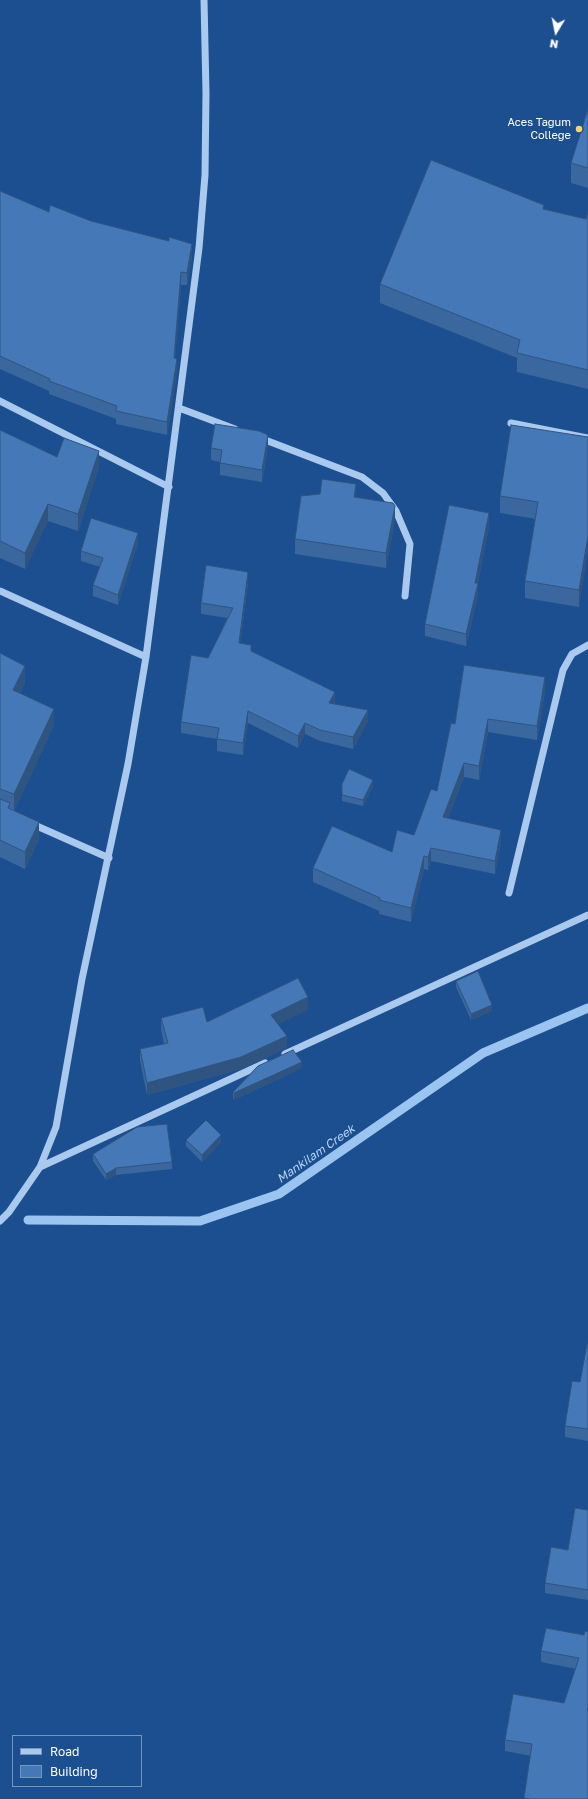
<!DOCTYPE html>
<style>
body{margin:0}
#map{position:relative;width:588px;height:1799px;overflow:hidden;background:#1b4f8f;font-family:"Golos Text",sans-serif}
canvas{display:block}
.legend{position:absolute;left:12px;top:1735px;width:130px;height:52px;box-sizing:border-box;background:#1b4f8f;border:1px solid #7695bc;margin:0;padding:5px 7px;list-style:none;font-size:12px;color:#fff}
.legend li{display:flex;align-items:center;gap:8px;height:20px}
.legend b{width:20px;border:1px solid #7695bc}
.north{position:absolute;left:536px;top:12px;width:40px;height:40px;-webkit-text-stroke:3px #1b4f8f;paint-order:stroke;rotate:190deg;font-size:11px;font-weight:700;line-height:16px;text-align:center;color:#fff}
.north::after{content:'';display:block;margin:auto;width:14px;height:18px;background:#fff;clip-path:polygon(50% 0,100% 100%,50% 72%,0 100%)}
</style>
<div id="map">
<canvas width="588" height="1799"></canvas>
<ul class="legend">
<li><b style="height:5px;background:#a9c9ee"></b>Road</li>
<li><b style="height:11px;background:#4478b7"></b>Building</li>
</ul>
<div class="north">N</div>
</div>
<script>
const c = document.querySelector('canvas').getContext('2d');
c.lineJoin = 'round';
const shape = rows => new Path2D(rows.map(r => 'M' + r).join(''));
function stroke(path, color, width, dash) { c.strokeStyle = color; c.lineWidth = width; c.lineCap = dash ? 'butt' : 'round'; c.setLineDash(dash || []); c.stroke(path); }
function fillPath(path, color) { c.fillStyle = color; c.fill(path, 'evenodd'); }
function write(font, color, halo, rows, align = 'center') {
  c.font = font + ' "Golos Text",sans-serif'; c.lineWidth = 3; c.setLineDash([]); c.textBaseline = 'middle'; c.strokeStyle = halo; c.fillStyle = color; for (const [text, x, y, turn = 0] of rows) {
    c.save(); c.translate(x, y); c.rotate((+turn || 0) * Math.PI / 180); c.textAlign = isNaN(turn) ? turn : align; if (halo) c.strokeText(text, 0, 0); c.fillText(text, 0, 0); c.restore();
  }
}
stroke(shape([
 [28,1220,200,1221,279,1194,483,1053,588,1008]
]), '#9cc4f0', 9);
stroke(shape([
 [0,401,169,487],
 [179,408,235,429],
 [511,423,588,438],
 [260,438,362,477,383,493,396,511,410,544,405,596],
 [0,591,146,657],
 [30,823,109,858],
 [509,893,563,670,572,654,588,645],
 [285,1054,588,915],
 [40,1167,265,1063],
 [0,1221,9,1212,40,1167,56,1127,82,979,128,764,146,657,199,248,205,175,206,93,204,0]
]), '#a9c9ee', 7);
fillPath(shape([
 [588,109,588,188,571,183,571,163],
 [0,191,49,212,91,221,192,257,187,285,181,285,175,358,177,372,167,435,116,424,116,419,49,394,49,391,0,369],
 [544,209,586,219,588,211,588,389,517,372,517,358,380,303,380,284],
 [0,430,57,457,99,467,78,531,48,521,25,569,0,558],
 [588,437,579,607,525,598,525,581,536,519,500,513,500,496],
 [268,447,262,482,220,475,220,462,211,460,211,448],
 [356,498,395,520,386,568,295,554,295,539],
 [489,526,478,583,478,596,466,646,425,636,425,624],
 [138,543,118,605,93,596,93,585,100,567,81,561,81,551],
 [248,583,240,644,335,704,368,721,353,749,320,741,305,734,298,748,248,723,243,755,217,751,217,739,181,733,181,722,227,618,201,614,201,603],
 [0,653,25,683,20,693,54,725,14,811,39,839,25,869,0,857],
 [545,691,537,740,488,732,479,780,464,777,448,818,501,843,495,874,431,861,428,870,424,869,411,922,379,914,379,911,313,882,313,868,392,852,414,835,437,791,455,724],
 [342,784,373,786,363,806,342,801],
 [456,981,492,1011,471,1020,456,987],
 [308,1010,278,1024,287,1048,241,1069,147,1095,140,1061,140,1049,164,1044,161,1030,161,1018,207,1022],
 [302,1068,234,1100,233,1098,233,1092],
 [186,1140,221,1142,202,1162,186,1146],
 [93,1154,172,1162,172,1169,116,1175,106,1180,93,1161],
 [588,1344,588,1441,565,1437,565,1426,580,1382],
 [588,1510,588,1600,545,1593,545,1583,568,1550],
 [584,1635,588,1799,524,1799,531,1756,505,1751,505,1740,564,1703,576,1669,541,1662,541,1651]
]), '#3a679d');
fillPath(shape([
 [192,244,192,257,187,285,187,273],
 [181,272,181,285,174,370,174,358],
 [177,359,177,372,167,435,167,422],
 [268,435,268,447,262,482,262,470],
 [99,451,99,467,78,531,78,514],
 [356,484,356,499,354,497],
 [48,504,48,521,25,569,25,553],
 [395,506,395,520,386,568,386,553],
 [489,513,489,526,477,588,478,583,478,596,466,646,466,634,475,583],
 [138,533,138,543,118,605,118,595],
 [588,536,588,553,579,607,579,590],
 [248,572,248,583,239,655,239,643],
 [25,666,25,683,13,706,13,690],
 [545,677,545,691,537,740,537,726],
 [335,692,335,704,329,703],
 [54,709,54,725,14,811,14,794],
 [368,710,368,721,353,749,353,737],
 [248,711,248,723,243,755,243,743],
 [488,719,488,732,479,780,479,766],
 [305,723,305,734,298,748,298,736],
 [464,763,464,777,443,830,443,817],
 [373,780,373,786,363,806,363,800],
 [39,822,39,839,25,869,25,852],
 [501,830,501,843,495,874,495,861],
 [431,848,431,861,428,870,428,857],
 [424,856,424,869,411,922,411,908],
 [308,997,308,1010,271,1028,271,1015],
 [492,1005,492,1011,471,1020,471,1014],
 [287,1036,287,1048,241,1069,147,1095,147,1083],
 [302,1062,302,1068,234,1100,234,1093],
 [221,1135,221,1142,202,1162,202,1155],
 [116,1168,116,1175,106,1180,106,1174]
]), '#305480');
const building = shape([
 [588,109,588,168,571,163,588,109],
 [431,160,544,205,543,209,586,219,588,211,588,370,517,353,520,340,380,284,431,160],
 [0,191,49,212,50,205,91,221,169,241,169,237,192,244,187,273,181,272,174,358,177,359,167,422,116,411,117,406,49,381,50,379,0,356,0,191],
 [215,424,259,431,268,435,262,470,220,463,222,450,211,448,215,424],
 [511,425,588,437,588,536,579,590,525,581,538,502,500,496,511,425],
 [0,430,57,457,64,438,99,451,78,514,48,504,25,553,0,541,0,430],
 [322,479,356,484,354,497,393,503,395,506,386,553,295,539,301,496,320,494,322,479],
 [449,505,489,513,475,583,478,583,466,634,425,624,449,505],
 [91,518,138,533,118,595,93,585,103,558,81,551,91,518],
 [206,565,248,572,239,643,251,645,251,651,335,692,329,703,368,710,353,737,320,730,305,723,298,736,248,711,243,743,217,739,219,728,181,722,191,655,208,658,233,608,201,603,206,565],
 [0,653,25,666,13,690,54,709,14,794,0,789,0,653],
 [464,665,545,677,537,726,488,719,479,766,464,763,443,817,501,830,495,861,431,848,428,857,424,856,411,908,379,900,380,898,313,868,332,826,392,852,397,830,414,835,431,789,437,791,451,723,455,724,464,665],
 [349,769,373,780,363,800,342,795,342,784,349,769],
 [0,799,10,803,8,808,39,822,25,852,0,840,0,799],
 [478,971,492,1005,471,1014,456,981,478,971],
 [298,978,308,997,271,1015,287,1036,241,1057,147,1083,140,1049,168,1043,161,1018,203,1007,207,1022,298,978],
 [293,1050,302,1062,234,1093,233,1092,258,1066,293,1050],
 [206,1120,221,1135,202,1155,186,1140,206,1120],
 [167,1124,172,1162,116,1168,106,1174,93,1154,137,1127,167,1124],
 [587,1344,588,1344,588,1429,565,1426,572,1381,580,1382,587,1344],
 [575,1508,588,1510,588,1590,545,1583,551,1547,568,1550,575,1508],
 [546,1628,584,1635,585,1631,588,1632,588,1708,587,1710,588,1710,588,1799,531,1799,524,1798,532,1744,505,1740,513,1694,564,1703,579,1658,541,1651,546,1628]
]);
fillPath(building, '#4478b7');
stroke(building, '#305480', 1);
for (const [x, y, r, color] of [
 [579,129,4,"#ffd166"]
]) { const dot = new Path2D(); dot.arc(x, y, r, 0, 2 * Math.PI); c.fillStyle = color; c.fill(dot); stroke(dot, '#1b4f8f', 1.5); }
write('11px', '#fff', '#1b4f8f', [
 ["Aces Tagum",571,123],
 ["College",571,136]
], 'right');
write('italic 12px', '#b5d3f5', '#1b4f8f', [
 ["Mankilam Creek",316,1154,-35]
]);
</script>
